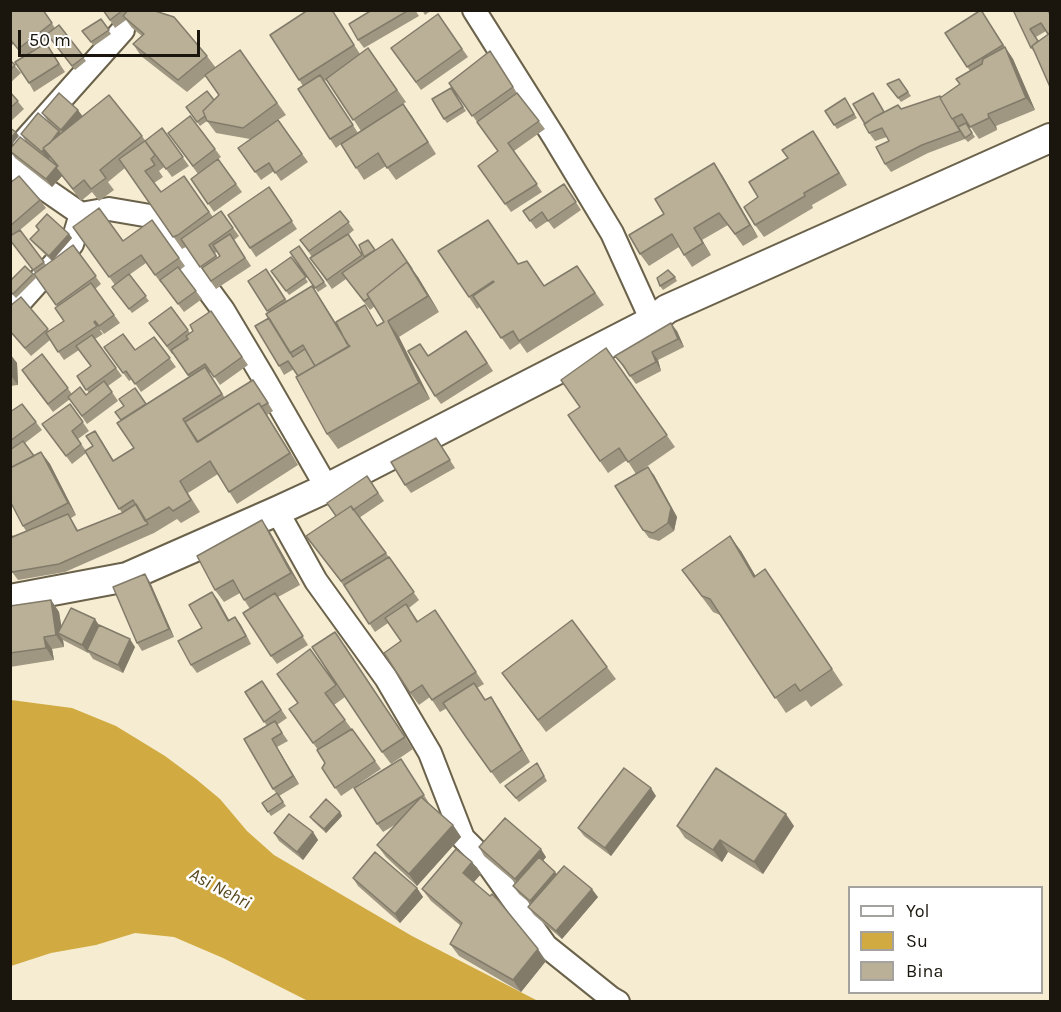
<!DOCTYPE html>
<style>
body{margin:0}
#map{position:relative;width:1061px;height:1012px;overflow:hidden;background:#f6ecd2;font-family:Karla,sans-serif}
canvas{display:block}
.frame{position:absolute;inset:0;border:12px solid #1a160d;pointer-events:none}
.legend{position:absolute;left:848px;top:886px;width:195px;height:108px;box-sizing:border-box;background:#fff;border:2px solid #a3a29e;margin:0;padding:8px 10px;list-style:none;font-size:18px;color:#1a160d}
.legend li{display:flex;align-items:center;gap:12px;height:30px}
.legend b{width:30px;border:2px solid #a3a29e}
.scale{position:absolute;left:18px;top:30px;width:182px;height:27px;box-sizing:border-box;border:3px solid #1a160d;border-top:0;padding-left:8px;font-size:18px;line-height:21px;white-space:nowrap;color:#1a160d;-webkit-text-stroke:4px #fff;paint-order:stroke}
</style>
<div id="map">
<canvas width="1061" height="1012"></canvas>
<div class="frame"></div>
<ul class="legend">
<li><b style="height:8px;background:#fff"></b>Yol</li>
<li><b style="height:16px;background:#d1ab41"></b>Su</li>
<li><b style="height:16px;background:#bab097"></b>Bina</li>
</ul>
<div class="scale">50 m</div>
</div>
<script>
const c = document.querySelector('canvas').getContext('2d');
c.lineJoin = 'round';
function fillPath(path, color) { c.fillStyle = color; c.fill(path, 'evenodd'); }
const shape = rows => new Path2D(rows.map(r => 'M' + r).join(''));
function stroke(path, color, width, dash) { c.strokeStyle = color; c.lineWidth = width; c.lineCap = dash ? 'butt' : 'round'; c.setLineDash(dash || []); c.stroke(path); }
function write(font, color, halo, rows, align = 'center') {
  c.font = font + ' Karla,sans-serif'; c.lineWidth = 5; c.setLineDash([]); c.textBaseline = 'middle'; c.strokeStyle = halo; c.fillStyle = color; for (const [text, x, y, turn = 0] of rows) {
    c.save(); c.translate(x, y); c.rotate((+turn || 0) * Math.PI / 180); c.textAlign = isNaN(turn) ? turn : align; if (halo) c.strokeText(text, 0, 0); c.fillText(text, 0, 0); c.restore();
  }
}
fillPath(shape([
 [11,700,72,708,116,726,165,756,196,779,220,799,247,831,274,855,412,936,538,1001,308,1001,223,958,174,937,135,933,96,945,51,953,11,966]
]), '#d1ab41');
const minor = shape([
 [474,10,554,137,612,233,652,321],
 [24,141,123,30],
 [10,165,81,214,109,209,150,216,171,239,223,310,263,377,327,488],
 [10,310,21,301,72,244,81,214],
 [277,511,316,581,386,678,430,753,463,838,485,860,546,946,611,998,618,1002]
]);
const tertiary = shape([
 [10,599,127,577,277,511,327,488,652,321,667,309,1050,138]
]);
stroke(minor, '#6b624b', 26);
stroke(tertiary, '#6b624b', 32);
stroke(minor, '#fff', 22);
stroke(tertiary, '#fff', 28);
fillPath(shape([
 [43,10,55,28,59,25,86,61,75,70,50,37,24,57,14,44],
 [103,10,152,10,207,56,216,68,240,50,286,115,278,120,308,162,281,181,274,171,261,180,238,148,250,139,216,133,207,121,200,126,186,107,214,100,219,95,206,76,187,92,141,56,133,44,142,36,132,28,126,20,115,28],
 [308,10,332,10,360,54,368,48,406,102,403,104,436,154,396,180,386,166,364,180,341,144,336,148,330,139,303,86,270,35],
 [327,79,361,131,358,133,325,81],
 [372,10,415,10,419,16,364,48,358,40],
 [422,10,432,10,425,15],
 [981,10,1013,59,1035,110,996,126,997,130,979,139,970,126,968,127,975,137,968,142,965,139,928,153,891,172,885,164,889,141,887,137,875,141,869,133,885,112,901,109,941,97,960,84,970,71,945,33],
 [1013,10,1050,12,1050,87,1034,52,1031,48],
 [1046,31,1048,34,1038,41,1036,37],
 [438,14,468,57,421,90,391,48],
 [101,19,111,34,94,46,82,31],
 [46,43,65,72,34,92,29,83],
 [496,59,517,93,545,129,514,151,542,192,511,212,478,166,498,151,449,83],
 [10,60,21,73,10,83],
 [899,79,911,96,901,102,887,84],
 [451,88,466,111,447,123,444,119],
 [10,92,24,109,10,122],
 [845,98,857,118,837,129,825,111],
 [42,113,83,116,142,136,164,167,159,171,163,177,154,183,161,192,184,176,213,217,221,211,239,236,234,240,251,266,216,289,186,247,182,249,125,168,108,182,114,190,99,201,92,192,81,201,62,176,52,187,15,158,10,151,10,149,25,140,21,134,48,121],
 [217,252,220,256,218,258,215,253],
 [162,128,189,166,172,177,145,141],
 [168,133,215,149,221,157,202,171,218,159,242,192,214,212,191,179,198,174],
 [821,143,847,185,812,205,813,208,764,237,755,225,758,197,788,158],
 [722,175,758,237,743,246,728,225,702,240,711,255,692,267,679,247,649,266,640,254,664,214],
 [10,183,40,200,46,208,20,230,46,265,73,245,101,284,95,289,120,323,104,334,101,330,100,330,103,334,95,339,122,376,108,386,118,401,87,424,70,399,53,412,27,378,42,354,72,394,86,395,89,393,77,376,91,366,79,350,64,360,50,340,31,356,10,332,10,306,21,297,49,331,64,321,57,306,34,274,35,273,10,240],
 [564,184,581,210,554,229,548,221,536,229,523,211],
 [269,187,297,229,256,257,228,215],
 [340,211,354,230,348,235,364,258,375,250,418,277,439,312,399,337,430,399,338,449,327,434,294,369,284,375,279,366,268,312,248,281,272,277,287,301,312,286,339,328,378,326,384,322,375,306,370,310,346,279,332,289,310,258,312,257,300,240],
 [152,220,185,266,180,270,202,299,184,312,162,283,161,283,146,263,129,275,149,301,132,313,112,287,115,285,73,227,123,241],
 [36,226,69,234,72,238,52,261,33,243,30,239,39,230],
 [299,246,327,286,318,292,290,252],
 [438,251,518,264,545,286,577,266,604,305,527,353,520,343,510,350,480,307,477,309],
 [291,257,308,282,289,295,271,271],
 [33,274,36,278,16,298,10,292,10,281],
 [675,277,677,281,663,290,660,286],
 [171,307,190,333,193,331,211,311,248,365,220,385,211,372,209,373,225,398,259,388,273,411,267,415,298,465,237,504,218,474,188,493,200,512,181,523,177,519,154,533,65,572,18,580,12,572,10,567,10,532,13,536,26,531,23,526,12,467,10,465,10,412,22,404,42,430,25,443,34,456,41,452,50,464,76,515,71,518,78,530,122,513,86,453,72,464,42,424,70,404,89,431,78,439,86,451,93,446,95,431,114,461,134,448,146,404,189,377,173,354,172,354,149,323],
 [677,331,684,347,658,360,661,371,636,384,615,356],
 [154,337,176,367,141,392,132,379,129,381,104,347,135,350],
 [472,339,493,371,441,404,435,396,428,356],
 [606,348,675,447,639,472,654,475,677,517,674,531,659,541,649,538,643,530,636,474,627,460,608,473,568,415,580,407],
 [10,355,17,363,18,385,10,386],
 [436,438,455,468,411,493,405,485],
 [367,476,384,501,359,518,386,553,419,600,409,608,418,621,443,622,484,684,477,688,485,700,499,709,530,762,500,784,466,737,447,708,440,712,430,697,419,705,410,693,401,641,388,623,375,632,347,590,306,536,336,516],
 [262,520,270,532,300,585,278,597,308,645,277,664,271,656,250,609,240,593,224,602,215,590],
 [741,551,755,576,765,569,843,685,811,707,806,700,786,713,720,615,713,612,682,570],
 [150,582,174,637,142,651,137,643],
 [212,592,229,620,235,617,251,644,197,673,191,665],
 [51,600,59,612,61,627,99,625,135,647,123,673,93,659,89,653,88,653,63,640,64,647,52,649,54,660,10,667,10,606],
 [344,644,413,749,391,764,382,752],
 [310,649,345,697,334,705,381,769,341,796,322,768,325,763,318,750,289,709,298,703],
 [607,667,616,679,546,732,502,673],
 [262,681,287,718,277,725,288,741,277,747,299,784,279,796,286,806,271,816,262,803,276,793,273,789,267,726,245,692],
 [537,763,547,781,519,802,505,786],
 [406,767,429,803,453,825,461,837,417,886,386,857,377,845,398,823,383,832,377,824],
 [656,796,611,856,584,836,578,828],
 [340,812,342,816,326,833,313,821,310,817],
 [677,826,794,826,763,874,728,852,722,862,685,838],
 [313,832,318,840,303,860,279,841,274,833],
 [479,847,546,857,543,861,557,874,598,897,562,939,534,915,528,907,531,904,519,894,513,886,516,883,484,856],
 [472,862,481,874,474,882,546,961,521,992,459,956,450,944,461,926,431,901,422,889],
 [353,878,417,888,423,897,400,923,358,886]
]), '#a09782');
fillPath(shape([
 [10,39,14,43,10,47],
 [1005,47,1013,59,1035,110,1026,98],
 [403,104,412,116,436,154,428,142],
 [78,110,84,118,67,138,61,130],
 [988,114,996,126,997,130,989,118],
 [59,131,65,139,44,149],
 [813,131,821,143,847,185,839,173],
 [16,132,19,136,10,147,10,139],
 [44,149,50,157,48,160,42,152],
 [714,163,722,175,758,237,750,225],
 [57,166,56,168,62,176,52,187,46,179],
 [694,228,702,240,711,255,703,243],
 [69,234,72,238,52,261,49,256],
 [397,247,418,277,439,312,428,296],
 [312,286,320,298,351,348,348,344],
 [388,321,399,337,430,399,419,383],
 [671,323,677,331,684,347,678,339],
 [652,352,658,360,661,371,656,362],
 [11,355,17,363,18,385,12,377],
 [259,403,267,415,298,465,290,453],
 [95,431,103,443,121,473,113,461],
 [41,452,50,464,76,515,68,503],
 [648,467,654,475,677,517,674,531,668,523],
 [262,520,270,532,300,585,291,573],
 [730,536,741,551,765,592,754,577],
 [145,574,150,582,174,637,169,629],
 [212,592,218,600,234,629,228,621],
 [51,600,59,612,63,635,58,633,63,640,64,647,56,635],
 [235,617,241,625,251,644,246,636],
 [95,619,101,628,87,650,88,653,82,645],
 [44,637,52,649,54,660,46,648],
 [130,639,135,647,123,673,118,665],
 [491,697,499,709,530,762,522,750],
 [272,739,277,747,299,784,293,776],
 [651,788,656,796,611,856,605,848],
 [340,812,342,816,326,833,324,829],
 [786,814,794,826,763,874,754,862],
 [453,825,461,837,417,886,409,874],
 [313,832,318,840,303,860,297,852],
 [720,840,728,852,722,862,713,850],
 [541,849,546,857,521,887,515,879],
 [472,862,481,874,471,885,463,873],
 [555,872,561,881,536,909,530,901],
 [417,888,423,897,400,923,395,914],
 [592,889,598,897,562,939,556,931],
 [538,949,546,961,521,992,513,980]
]), '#827b6a');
const building = shape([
 [10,10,43,10,52,23,18,49,10,39,10,10],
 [103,10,123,10,110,20,103,10],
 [128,10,152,10,174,17,207,56,178,80,133,44,144,34,123,16,128,10],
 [308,10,332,10,354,45,299,80,270,35,308,10],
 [372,10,409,10,358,40,349,24,372,10],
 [981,10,1003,45,967,67,945,33,981,10],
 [1013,10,1048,10,1050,15,1050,33,1048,34,1041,23,1030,29,1038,41,1032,46,1031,48,1013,10],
 [438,14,462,49,416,82,391,48,438,14],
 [101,19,109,30,91,42,82,31,101,19],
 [59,25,84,57,72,66,47,34,59,25],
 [1050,33,1050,87,1032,46,1050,33],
 [46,43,59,64,29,83,15,62,46,43],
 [1005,47,1026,98,988,114,989,118,970,127,962,114,952,119,940,98,960,84,956,79,982,64,983,59,1005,47],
 [368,48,397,90,353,120,326,79,368,48],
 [240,50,277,103,243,128,207,121,203,111,219,95,205,75,240,50],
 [490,51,513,87,472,116,449,83,490,51],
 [10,60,15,65,10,70,10,60],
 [320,75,353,125,330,139,298,89,320,75],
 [899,79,908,92,898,98,887,84,899,79],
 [451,88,463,107,444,119,432,99,451,88],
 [207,91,214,100,203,111,205,116,197,122,186,107,207,91],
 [10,92,18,101,10,108,10,92],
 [59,93,78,110,61,130,42,113,59,93],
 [517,93,539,121,508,143,537,184,505,204,478,166,498,151,477,122,517,93],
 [873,93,884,112,873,118,865,124,853,104,873,93],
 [109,95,142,136,100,170,106,178,91,189,84,180,73,189,56,168,58,166,43,148,109,95],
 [940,96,941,97,940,98,952,119,953,119,960,131,922,145,885,164,876,147,889,141,882,128,869,133,864,124,873,118,898,105,901,109,940,96],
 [845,98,854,114,834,125,825,111,845,98],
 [403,104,428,142,387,168,378,153,356,168,341,144,403,104],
 [38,113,59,131,50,143,43,148,44,149,42,152,21,134,38,113],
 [190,116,215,149,193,166,168,133,190,116],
 [278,120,302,154,275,173,269,163,255,172,238,148,278,120],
 [966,123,972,133,965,138,958,127,966,123],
 [10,128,16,132,10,139,10,128],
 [162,128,183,157,166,169,145,141,162,128],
 [813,131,839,173,804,193,805,196,755,225,744,207,758,197,749,182,788,158,782,150,813,131],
 [20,137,57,166,46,179,10,151,10,149,20,137],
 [145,141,155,155,151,159,155,165,145,171,161,192,184,176,209,212,178,235,173,237,119,159,145,141],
 [218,159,236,184,208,204,191,179,218,159],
 [714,163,750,225,735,234,719,213,694,228,703,243,684,255,672,234,640,254,629,235,664,214,655,199,714,163],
 [19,176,40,200,10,226,10,183,19,176],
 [564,184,576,202,548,221,542,212,530,221,523,211,564,184],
 [269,187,292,221,250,248,228,215,269,187],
 [99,208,123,241,152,220,179,258,155,275,141,255,109,277,73,227,99,208],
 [221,211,233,228,209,245,216,256,200,267,181,239,221,211],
 [340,211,349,222,309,251,300,240,340,211],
 [47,214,69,234,49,256,30,239,39,230,36,226,47,214],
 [488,220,518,264,527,261,544,286,577,266,595,293,519,341,513,331,501,338,473,296,494,282,493,281,469,297,438,251,488,220],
 [20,230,44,262,33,270,10,240,10,236,20,230],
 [230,234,245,258,211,281,202,268,220,256,213,245,230,234],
 [348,234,362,255,327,280,310,258,348,234],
 [392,239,412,269,407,262,367,294,369,298,364,301,342,273,392,239],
 [368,240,375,250,364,257,359,245,368,240],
 [73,245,96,276,56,305,34,274,73,245],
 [299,246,324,282,315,288,290,252,299,246],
 [291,257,306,277,286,291,271,271,291,257],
 [407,262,428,296,388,321,419,383,327,434,296,377,350,346,347,344,336,322,365,305,377,326,384,322,367,294,407,262],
 [25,266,33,274,13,294,10,291,10,281,25,266],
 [178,267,196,291,178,304,160,280,178,267],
 [266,269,285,299,267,311,248,281,266,269],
 [668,270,675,277,660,286,657,278,668,270],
 [129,274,146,296,129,309,112,287,129,274],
 [91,283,114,315,99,326,95,321,94,322,97,326,58,352,46,333,64,321,55,308,91,283],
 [312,286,349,346,315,366,303,345,290,353,266,314,312,286],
 [21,297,48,329,25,348,10,331,10,306,21,297],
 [171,307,188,330,167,346,149,323,171,307],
 [211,311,242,357,214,377,205,364,188,375,171,350,188,339,186,336,193,331,190,325,211,311],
 [269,318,293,357,305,349,315,366,298,376,288,361,279,366,255,326,269,318],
 [671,323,678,339,652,352,656,362,630,376,623,365,615,356,671,323],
 [466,331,487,363,435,396,408,351,420,344,428,356,466,331],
 [123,334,135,350,154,337,170,358,135,384,126,371,123,373,104,347,123,334],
 [92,335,116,368,86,390,77,376,91,366,76,346,92,335],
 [606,348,667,435,628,462,619,448,600,461,568,415,580,407,561,380,606,348],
 [42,354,68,388,48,404,22,370,42,354],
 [10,355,12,377,10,377,10,355],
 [205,367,222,394,183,419,197,442,259,403,290,453,229,492,210,461,180,481,191,500,173,511,169,507,145,521,133,500,119,509,85,451,93,446,86,436,95,431,113,461,134,448,117,423,205,367],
 [253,380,268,403,261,407,259,403,198,442,185,422,253,380],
 [104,381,112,392,82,416,68,397,80,387,86,395,104,381],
 [135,388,146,404,121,420,115,412,124,406,119,399,135,388],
 [22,404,36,422,10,441,10,412,22,404],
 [70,404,83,422,72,431,81,444,66,456,42,424,70,404],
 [436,438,450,460,405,485,391,462,436,438],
 [23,441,34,456,12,467,10,465,10,450,23,441],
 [41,452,68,503,23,526,10,501,10,468,41,452],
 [648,467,671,508,668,523,653,533,643,530,615,486,648,467],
 [367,476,378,493,353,510,351,506,336,516,327,503,367,476],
 [136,504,148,524,59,564,12,572,10,567,10,538,68,514,77,531,122,513,136,504],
 [351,506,386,553,341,581,306,536,351,506],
 [262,520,291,573,244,600,233,580,215,590,197,556,262,520],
 [730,536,754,577,765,569,832,669,800,691,795,684,775,698,710,599,702,596,682,570,730,536],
 [389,557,414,592,369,624,344,585,389,557],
 [145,574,169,629,137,643,113,587,145,574],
 [212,592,228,621,235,617,246,636,191,665,178,641,202,628,189,605,212,592],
 [275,593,303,636,271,656,243,613,275,593],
 [51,600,56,635,44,637,46,648,10,653,10,606,51,600],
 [406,604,417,622,435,610,476,672,432,700,422,685,410,693,384,653,401,641,385,618,406,604],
 [71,608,95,619,82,645,58,633,71,608],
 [572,620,607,667,538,720,502,673,572,620],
 [99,625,130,639,118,665,87,650,99,625],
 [335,632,405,737,382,752,312,647,335,632],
 [310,649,336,685,325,693,345,720,313,743,289,709,298,703,277,674,310,649],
 [262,681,281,710,264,722,245,692,262,681],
 [474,683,485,700,491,697,522,750,491,772,466,737,443,703,474,683],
 [275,721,282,733,272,739,293,776,273,789,244,739,275,721],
 [352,729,375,761,335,788,322,768,325,763,317,750,352,729],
 [401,759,424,795,377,824,354,788,401,759],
 [537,763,544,776,516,798,505,786,537,763],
 [624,768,651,788,605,848,578,828,624,768],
 [716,768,786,814,754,862,720,840,713,850,677,826,716,768],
 [277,793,283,802,268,812,262,803,277,793],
 [421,797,453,825,409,874,377,845,421,797],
 [326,799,340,812,324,829,310,817,326,799],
 [289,814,313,832,297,852,274,833,289,814],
 [505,818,541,849,515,879,479,847,505,818],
 [456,849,472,862,463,873,490,896,492,894,498,900,538,949,513,980,450,944,462,923,422,889,456,849],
 [375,852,417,888,395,914,353,878,375,852],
 [539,857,555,872,530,901,513,886,539,857],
 [564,866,592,889,556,931,528,907,564,866]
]);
fillPath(building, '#bab097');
stroke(building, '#827b6a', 1.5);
write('italic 18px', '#57471c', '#fff', [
 ["Asi Nehri",220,889,28]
]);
</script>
